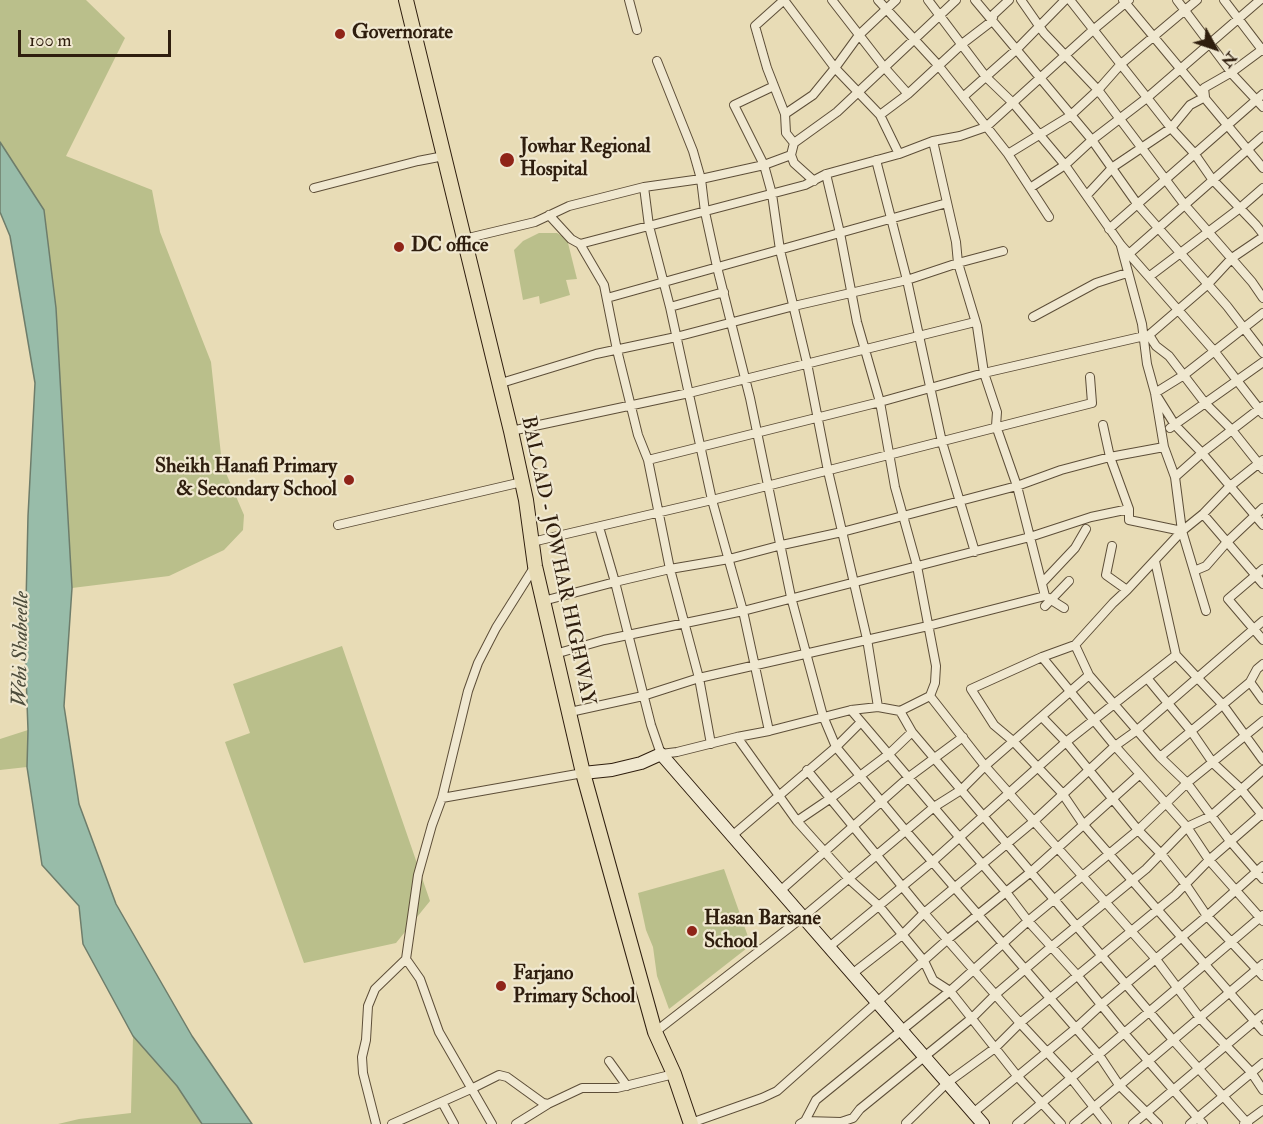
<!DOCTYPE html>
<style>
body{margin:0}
#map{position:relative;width:1263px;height:1124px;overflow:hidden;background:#e8dcb6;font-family:"IM FELL Double Pica",serif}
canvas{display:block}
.north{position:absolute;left:1185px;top:18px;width:60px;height:60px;-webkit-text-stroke:4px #f0e8d0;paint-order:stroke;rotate:130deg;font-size:16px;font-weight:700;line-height:24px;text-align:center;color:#2f1e0e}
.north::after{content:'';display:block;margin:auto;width:21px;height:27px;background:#2f1e0e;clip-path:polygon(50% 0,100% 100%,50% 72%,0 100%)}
.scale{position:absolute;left:18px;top:30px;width:153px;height:27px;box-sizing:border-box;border:3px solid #2f1e0e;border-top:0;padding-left:8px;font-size:18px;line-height:21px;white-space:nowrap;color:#2f1e0e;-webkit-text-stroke:4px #f0e8d0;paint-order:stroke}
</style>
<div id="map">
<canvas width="1263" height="1124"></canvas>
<div class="north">N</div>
<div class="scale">100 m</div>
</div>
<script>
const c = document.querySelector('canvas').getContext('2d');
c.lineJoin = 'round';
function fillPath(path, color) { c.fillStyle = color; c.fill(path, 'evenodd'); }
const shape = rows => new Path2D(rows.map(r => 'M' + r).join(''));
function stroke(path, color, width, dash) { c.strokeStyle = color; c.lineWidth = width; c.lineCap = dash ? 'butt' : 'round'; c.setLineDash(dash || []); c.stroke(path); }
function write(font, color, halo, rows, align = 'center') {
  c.font = font + ' "IM FELL Double Pica",serif'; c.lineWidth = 4.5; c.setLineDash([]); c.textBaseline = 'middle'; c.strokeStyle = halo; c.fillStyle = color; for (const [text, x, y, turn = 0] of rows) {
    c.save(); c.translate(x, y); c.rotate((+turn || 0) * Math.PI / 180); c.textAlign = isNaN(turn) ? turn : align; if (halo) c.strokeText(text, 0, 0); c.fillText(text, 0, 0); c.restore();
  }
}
fillPath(shape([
 [0,0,86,0,125,38,66,156,152,190,160,232,211,362,222,464,244,515,243,530,224,550,169,576,72,588,56,308,44,211,0,142],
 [539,233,557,233,567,239,577,279,566,280,570,295,540,304,539,296,523,300,514,250,523,241],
 [342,646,430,901,396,943,304,963,225,742,250,733,233,684],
 [28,730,27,767,0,770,0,739],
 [724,869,751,945,669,1009,657,976,653,947,646,930,638,893],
 [133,1036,177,1086,202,1124,58,1124,79,1119,131,1113]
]), '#babf8b');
const water = shape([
 [0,142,44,210,56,308,72,588,64,706,79,804,116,904,192,1036,252,1124,202,1124,177,1086,133,1036,83,944,79,906,42,865,27,767,28,730,25,647,28,516,35,383,10,236,0,212,0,142]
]);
fillPath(water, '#98bca9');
stroke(water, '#6e7d6b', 1.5);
const street = shape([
 [629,0,637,30],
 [784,0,755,26,767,68,785,114,786,133,794,143,791,155,794,163,814,181],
 [784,0,835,68,880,115,899,154],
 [832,0,884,67,908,94],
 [878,0,938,65,1008,154,1049,217],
 [928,0,986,77,1013,103,1065,165,1121,245,1215,352,1263,414],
 [975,0,1092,140,1138,205,1227,306,1263,353],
 [1021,0,1044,33,1098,90,1184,204,1252,282,1263,298],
 [1070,0,1171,128,1194,153,1212,179,1256,225,1263,234],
 [1123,0,1263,168],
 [1177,0,1234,76,1263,107],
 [1224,0,1263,51],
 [657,61,693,151,701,179,705,212,717,267,750,398,791,597,823,716,836,747,905,830,1099,1055,1119,1085,1158,1124],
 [774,86,734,105,764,165,772,194,780,250,807,363,828,471,867,639,878,707],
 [963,97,1016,50,1065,0],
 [785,114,813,95,835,68,859,35,896,0],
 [880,115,908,94,962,44,992,21,994,14,1009,0],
 [933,141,956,242,958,263,977,326,984,373,997,412,996,426,1017,486,1045,596],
 [794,143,837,112,956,0],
 [1008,154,1070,116,1098,90,1121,64,1197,0],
 [876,160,907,280,942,442,975,552],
 [826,174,840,233,857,322,880,402,895,487,917,566,936,666,935,683,930,696],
 [644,187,649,226,670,307,712,500,743,611,769,731],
 [314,188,418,161,444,156],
 [1030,188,1065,165,1092,140,1148,97,1260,0],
 [1087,195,1113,167,1171,128,1190,105,1205,97,1204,88,1232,72,1263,49],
 [549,215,571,239,580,244,805,185,826,174,899,154,933,141,960,136,986,127,1093,30,1129,0],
 [1109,229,1263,94],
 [464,239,535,222,569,206,644,187,701,179,764,165,791,155],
 [580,244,604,285,617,350,638,435,648,460,670,569,699,678,711,744],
 [1121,246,1142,324,1147,364,1155,393,1164,447,1175,477,1182,531,1206,611],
 [1130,253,1263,136],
 [1150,276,1240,208,1263,188],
 [607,298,947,203],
 [670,307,724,292],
 [1263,313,1184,375,1155,393,1175,425,1202,453,1263,525],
 [1033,317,1096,283,1127,273],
 [1149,335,1156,346,1169,356,1205,403,1232,430,1263,469],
 [498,384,596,354,676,337,794,306,907,280,958,263,1003,251],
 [1103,425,1110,457,1129,509,1129,520,1182,531],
 [1170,428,1263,362],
 [511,431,689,393,975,322],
 [648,460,880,402,984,373,1149,335,1207,285,1232,258,1263,237],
 [1263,460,1229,487,1203,514,1182,531,1127,590,1113,603,1075,645,1042,657,971,689,994,725,1013,741,1062,793,1083,824,1263,1031],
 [1175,477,1202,453,1263,406],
 [1203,514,1263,584],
 [338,525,522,482],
 [599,527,615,582,651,725,661,754,677,752,737,737,769,731,851,710,878,707,900,711,930,696],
 [532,542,712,500,1092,403,1090,377],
 [1112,546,1106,575,1127,590],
 [1155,561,1176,655,1223,705,1263,760],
 [1263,569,1228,599,1263,640],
 [1194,571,1206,566,1227,542,1263,508],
 [1042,583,1075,548,1086,529],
 [543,601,615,582,670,569,729,559,782,545,842,532,1017,486,1061,470,1110,457,1164,447],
 [1045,606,1069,581],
 [1075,645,1089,675,1160,757,1187,783,1230,841,1263,879],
 [555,654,604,640,743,611,1030,537,1091,517,1129,509],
 [1042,657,1115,746,1187,827,1209,860,1263,921],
 [1147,678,1191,731,1213,763,1241,789,1263,816],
 [1250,682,1263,700],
 [930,696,985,766,1155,958,1200,1018,1251,1072,1263,1090],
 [851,710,1006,892,1028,921,1077,975,1124,1033,1203,1124],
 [900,711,912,732,1174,1041,1248,1124],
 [570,712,643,696,699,678,928,626,1045,596,1064,608],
 [1042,717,1066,742,1138,830,1162,855,1186,885,1207,916,1263,976],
 [737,737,797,821,849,879,879,906,924,961,933,980,950,991,1018,1077,1061,1124],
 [1160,757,1250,682,1257,669,1263,664],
 [807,770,924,913,1020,1023,1071,1078,1107,1124],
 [442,798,583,773],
 [797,821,831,798,889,754,912,732],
 [733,835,836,747,861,722],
 [780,891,909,777,963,737],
 [829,947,932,862,1066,742,1176,655],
 [406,959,420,979,439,1032,492,1124],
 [852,974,902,935,924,913,1033,822,1115,746,1136,731,1263,621],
 [655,1032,803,917,934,807,961,790,985,766,1089,675],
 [609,1061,627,1086],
 [442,1102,454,1124],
 [973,1113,1076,1028,1102,1004,1207,916,1263,866],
 [805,1121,841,1122,853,1118,860,1109,972,1018,996,994,1051,947,1146,869,1187,827,1211,816,1263,770],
 [691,1123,762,1098,777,1091,948,939,1032,871,1140,774],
 [906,1123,947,1083,995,1048,1020,1023,1175,895,1209,860,1263,813],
 [376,1124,363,1073,362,1057,366,1040,368,1006,375,989,406,959,418,875,432,825,442,798,468,691,478,663,496,628,535,566],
 [392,1124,473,1088,499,1075,507,1077,543,1103,548,1104,582,1088,617,1088,674,1074],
 [516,1124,548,1104],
 [800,1124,805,1121,816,1100,950,991,1028,921,1138,830,1187,783,1263,721],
 [1017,1124,1263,915],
 [1074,1124,1263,964],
 [1133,1124,1263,1014],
 [1190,1124,1263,1063],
 [1244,1124,1263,1110]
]);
const secondary = shape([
 [583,773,612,770,641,763,661,754,983,1124]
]);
const primary = shape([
 [406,0,511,431,526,500,535,566,583,773,655,1032,674,1074,691,1124]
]);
stroke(street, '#5d4e38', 10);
stroke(secondary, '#2f1e0e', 14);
stroke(primary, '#2f1e0e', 16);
stroke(street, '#f0e8d0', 8);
stroke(secondary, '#f0e8d0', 12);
stroke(primary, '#e8dcb6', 14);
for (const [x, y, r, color] of [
 [340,34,6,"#8f2418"],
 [507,160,8,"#8f2418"],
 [399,247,6,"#8f2418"],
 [349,480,6,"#8f2418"],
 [692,931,6,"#8f2418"],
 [501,986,6,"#8f2418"]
]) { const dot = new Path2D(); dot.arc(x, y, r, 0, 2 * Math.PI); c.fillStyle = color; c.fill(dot); stroke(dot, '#f0e8d0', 2); }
write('bold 20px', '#2f1e0e', '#f0e8d0', [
 ["Governorate",352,34],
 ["Jowhar Regional",520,148],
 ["Hospital",520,171],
 ["DC office",411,247],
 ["Sheikh Hanafi Primary",337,468,"right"],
 ["& Secondary School",337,491,"right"],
 ["Hasan Barsane",704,920],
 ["School",704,943],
 ["Farjano",513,975],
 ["Primary School",513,998]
], 'left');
write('20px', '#2f1e0e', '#f0e8d0', [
 ["BALCAD - JOWHAR HIGHWAY",557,561,78]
]);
write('italic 21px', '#4e4d3c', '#f0e8d0', [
 ["Webi Shabeelle",22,649,-89]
]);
</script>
